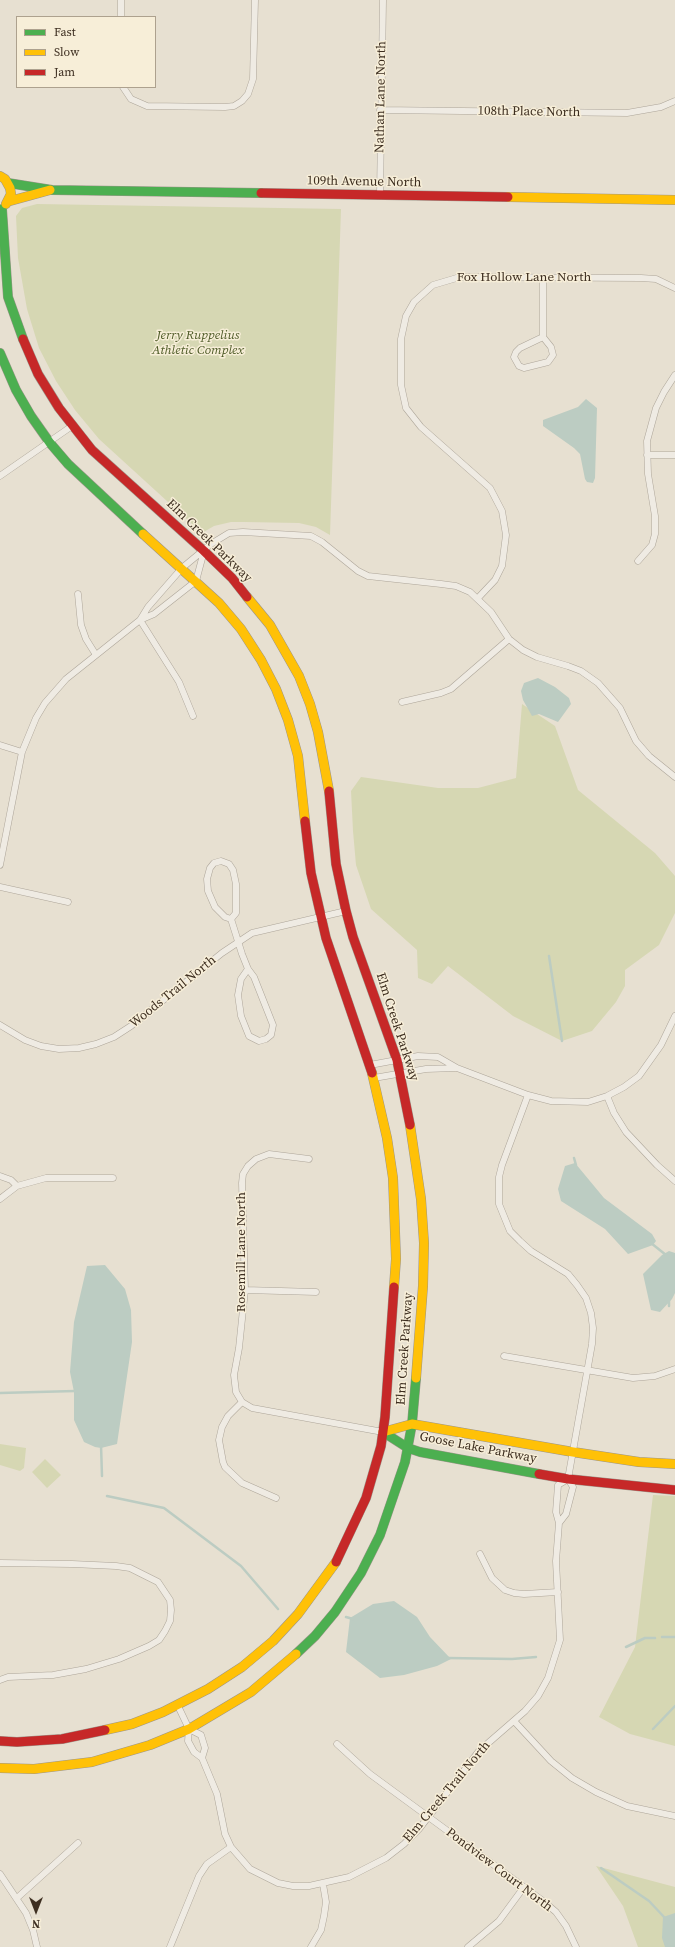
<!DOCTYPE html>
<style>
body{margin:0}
#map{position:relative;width:675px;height:1947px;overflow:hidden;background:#e7e0d1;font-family:"Source Serif 4",serif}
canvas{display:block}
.legend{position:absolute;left:16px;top:16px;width:140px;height:72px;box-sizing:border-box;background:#f7eed8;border:1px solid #ada18e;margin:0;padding:5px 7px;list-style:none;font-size:12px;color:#3d2e20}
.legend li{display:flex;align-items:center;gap:8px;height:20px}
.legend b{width:20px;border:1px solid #ada18e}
.north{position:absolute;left:16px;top:1891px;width:40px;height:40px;-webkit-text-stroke:3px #f7eed8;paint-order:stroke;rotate:180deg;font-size:11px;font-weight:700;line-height:16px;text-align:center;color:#3d2e20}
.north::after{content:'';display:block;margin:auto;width:14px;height:18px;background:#3d2e20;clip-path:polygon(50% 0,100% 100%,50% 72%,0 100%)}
</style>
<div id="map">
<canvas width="675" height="1947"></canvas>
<ul class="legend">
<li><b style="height:5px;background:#4caf50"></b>Fast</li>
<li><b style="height:5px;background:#ffc107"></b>Slow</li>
<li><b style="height:5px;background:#c62828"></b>Jam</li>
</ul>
<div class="north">N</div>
</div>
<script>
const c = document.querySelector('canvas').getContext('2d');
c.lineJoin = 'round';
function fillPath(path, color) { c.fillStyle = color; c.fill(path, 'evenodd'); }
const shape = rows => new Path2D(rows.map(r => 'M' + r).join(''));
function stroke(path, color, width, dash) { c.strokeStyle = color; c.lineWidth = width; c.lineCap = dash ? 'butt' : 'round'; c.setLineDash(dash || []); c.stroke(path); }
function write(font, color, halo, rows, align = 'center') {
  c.font = font + ' "Source Serif 4",serif'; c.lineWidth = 3; c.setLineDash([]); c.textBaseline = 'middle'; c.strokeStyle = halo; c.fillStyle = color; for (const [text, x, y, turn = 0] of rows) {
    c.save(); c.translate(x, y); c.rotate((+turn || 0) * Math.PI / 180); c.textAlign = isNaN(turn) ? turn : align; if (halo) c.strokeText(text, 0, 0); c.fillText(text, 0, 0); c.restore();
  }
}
fillPath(shape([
 [37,204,341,209,330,535,316,527,299,523,244,522,231,522,214,526,202,533,99,439,75,410,56,381,39,348,27,309,18,258,16,216,22,208],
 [522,704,555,726,578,790,655,853,675,876,675,913,659,945,625,970,625,986,616,1002,592,1031,562,1041,513,1016,448,966,432,984,418,978,417,950,371,909,356,865,353,831,351,791,361,777,438,788,478,788,516,778],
 [0,1444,26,1448,24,1468,20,1471,0,1465],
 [45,1459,61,1475,47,1488,32,1472],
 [653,1495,675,1496,675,1746,630,1734,599,1717,635,1647],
 [596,1866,675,1887,675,1947,638,1947,623,1906]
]), '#d6d7b3');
fillPath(shape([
 [586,399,597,408,595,478,593,483,587,482,585,479,580,454,574,448,543,426,543,420,578,407],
 [538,678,555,687,569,698,571,704,558,722,539,714,532,716,523,700,521,691,524,683],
 [575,1163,604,1198,652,1234,656,1241,653,1245,628,1254,605,1229,561,1201,558,1189,565,1166],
 [669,1251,675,1253,675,1293,672,1299,660,1312,651,1310,643,1274,662,1255],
 [105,1265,125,1289,131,1310,132,1342,117,1444,101,1448,95,1447,84,1442,74,1420,74,1392,70,1372,74,1322,87,1266],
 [394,1601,417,1617,430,1637,451,1659,437,1666,404,1675,380,1678,346,1652,350,1618,373,1604],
 [675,1913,675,1947,665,1947,662,1938,663,1917]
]), '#bcccc2');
stroke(shape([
 [549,956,562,1041],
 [574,1158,576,1165],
 [651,1243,666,1255],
 [669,1299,669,1306],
 [0,1393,75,1391],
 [101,1445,102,1476],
 [107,1496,164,1508,241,1566,278,1609],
 [346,1617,353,1619],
 [662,1637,675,1637],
 [626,1647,645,1638,655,1638],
 [448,1658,512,1659,536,1657],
 [653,1729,675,1706],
 [601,1868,649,1901,665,1918]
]), '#bcccc2', 2.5);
const street = shape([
 [121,17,121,0],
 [123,87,131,99,147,106,225,107,234,106,242,101,248,94,253,79,255,0],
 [380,110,627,113,661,107,675,101],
 [380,195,383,0],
 [543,337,520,348,516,352,514,357,519,366,524,368,548,362,553,355,551,347,543,337,543,278],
 [647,455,675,455],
 [0,476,72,426],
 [638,561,652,545,655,534,655,516,648,474,647,441,656,408,664,392,675,375],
 [78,594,81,625,86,639,96,655],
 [478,598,495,580,502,566,506,535,502,511,490,488,421,427,406,408,401,385,401,339,406,316,414,302,433,285,460,277,641,278,656,279,675,288],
 [140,620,179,682,193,716],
 [140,620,154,614,196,581,204,551],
 [402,702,441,693,451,689,509,639],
 [0,745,22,752],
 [0,865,22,752,36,718,45,703,66,679,140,620,148,607,182,568,211,544,229,533,243,532,311,536,322,542,358,571,368,576,441,584,456,586,470,592,491,612,509,639,523,650,537,657,568,666,581,671,598,683,620,708,636,741,649,756,675,777],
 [0,887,68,902],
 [231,919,236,913,236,884,233,870,229,864,221,861,214,863,210,868,207,879,208,891,215,907,225,917,231,919,242,954,248,969,254,977,273,1025,271,1035,266,1039,259,1041,249,1036,241,1016,238,995,241,979,248,969],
 [0,1025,25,1040,41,1046,59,1049,79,1048,96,1044,114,1037,131,1026,222,953,252,933,346,911],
 [370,1065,418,1056,438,1057,457,1068,528,1095,551,1101,588,1102,607,1096,624,1087,639,1076,661,1045,675,1016],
 [374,1078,426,1069,455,1068],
 [528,1095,502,1165,499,1177,499,1204,510,1231,520,1241,531,1251,568,1274,577,1285,586,1298,591,1313,593,1328,592,1344,568,1479],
 [607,1096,614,1113,626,1132,657,1165,675,1181],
 [309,1159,269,1154,256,1159,248,1166,243,1174,242,1183,245,1290,239,1348,234,1375,236,1392,242,1402,252,1408,383,1432],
 [0,1176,11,1180,17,1186,0,1199],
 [17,1186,46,1178,113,1178],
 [245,1290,316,1292],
 [504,1356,633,1378,655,1376,675,1369],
 [242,1402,228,1416,222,1427,219,1440,223,1462,225,1467,242,1483,276,1498],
 [559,1523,566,1514,573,1487,568,1479],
 [480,1554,492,1578,505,1590,514,1593,524,1594,558,1592],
 [0,1563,72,1564,116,1566,130,1568,158,1582,170,1600,171,1610,170,1621,165,1631,159,1640,149,1646,119,1659,86,1669,53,1675,8,1677,0,1680],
 [178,1706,189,1729,188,1741,194,1752,202,1758,217,1794,225,1834,231,1847,250,1869,278,1883,293,1886,309,1886,349,1877,386,1858,404,1844,419,1829,479,1751,525,1711,538,1696,548,1678,560,1640,556,1561,559,1523,556,1512,558,1485,568,1479],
 [514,1721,551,1761,572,1778,596,1792,627,1806,675,1816],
 [189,1729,201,1735,205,1748,202,1758],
 [337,1744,370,1774,543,1901,556,1912,566,1926,576,1947],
 [0,1874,26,1913,33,1930,37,1947],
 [17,1898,78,1843],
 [170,1947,199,1876,207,1864,231,1847],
 [311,1947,321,1930,324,1916,326,1902,323,1884],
 [468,1947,499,1921,524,1887]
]);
const fast = shape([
 [8,183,52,190,261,193],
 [2,209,8,297,23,339],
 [0,353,16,390,31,416,50,443,68,464,143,534],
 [383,1432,408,1448,420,1452,539,1474],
 [296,1654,315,1636,335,1612,361,1573,380,1535,405,1462,412,1424,416,1378]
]);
const slow = shape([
 [0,176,5,179,10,188,11,194,6,204],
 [508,197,675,200],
 [10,201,50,190],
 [143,534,219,603,241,629,261,660,276,689,288,720,298,756,305,821],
 [247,597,270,625,299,676,310,704,318,732,329,791],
 [372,1073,387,1138,393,1178,396,1259,394,1287],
 [410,1125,421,1199,424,1243,423,1286,416,1378],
 [383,1432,412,1424,573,1452,639,1462,675,1464],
 [105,1730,132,1724,163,1712,208,1689,242,1667,273,1641,298,1614,336,1562],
 [0,1768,34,1769,92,1762,150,1745,189,1729,251,1692,296,1654]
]);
const jam = shape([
 [261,193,508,197],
 [23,339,38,374,59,408,92,450,204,551,232,578,247,597],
 [329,791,336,864,346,911,353,937,397,1060,410,1125],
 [305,821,311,873,326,938,372,1073],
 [539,1474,568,1479,675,1490],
 [336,1562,366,1498,381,1446,385,1417,394,1287],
 [0,1741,17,1742,62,1739,105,1730]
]);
stroke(street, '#ada599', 7);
stroke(fast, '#9c958a', 10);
stroke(slow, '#9c958a', 10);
stroke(jam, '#9c958a', 10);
stroke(street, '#efebe3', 6);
stroke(fast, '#4caf50', 9);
stroke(slow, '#ffc107', 9);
stroke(jam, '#c62828', 9);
write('13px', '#3d2e20', '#f7eed8', [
 ["Nathan Lane North",381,97,-89],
 ["108th Place North",529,112,1],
 ["109th Avenue North",364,182,1],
 ["Fox Hollow Lane North",524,278],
 ["Elm Creek Parkway",209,541,44],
 ["Woods Trail North",173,992,-39],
 ["Elm Creek Parkway",397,1027,72],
 ["Rosemill Lane North",242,1252,-90],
 ["Elm Creek Parkway",405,1349,-86],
 ["Goose Lake Parkway",478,1448,11],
 ["Elm Creek Trail North",447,1792,-50],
 ["Pondview Court North",499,1870,37]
]);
write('italic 13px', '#4d5a26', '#f7eed8', [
 ["Jerry Ruppelius",198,336],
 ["Athletic Complex",198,351]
]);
</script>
